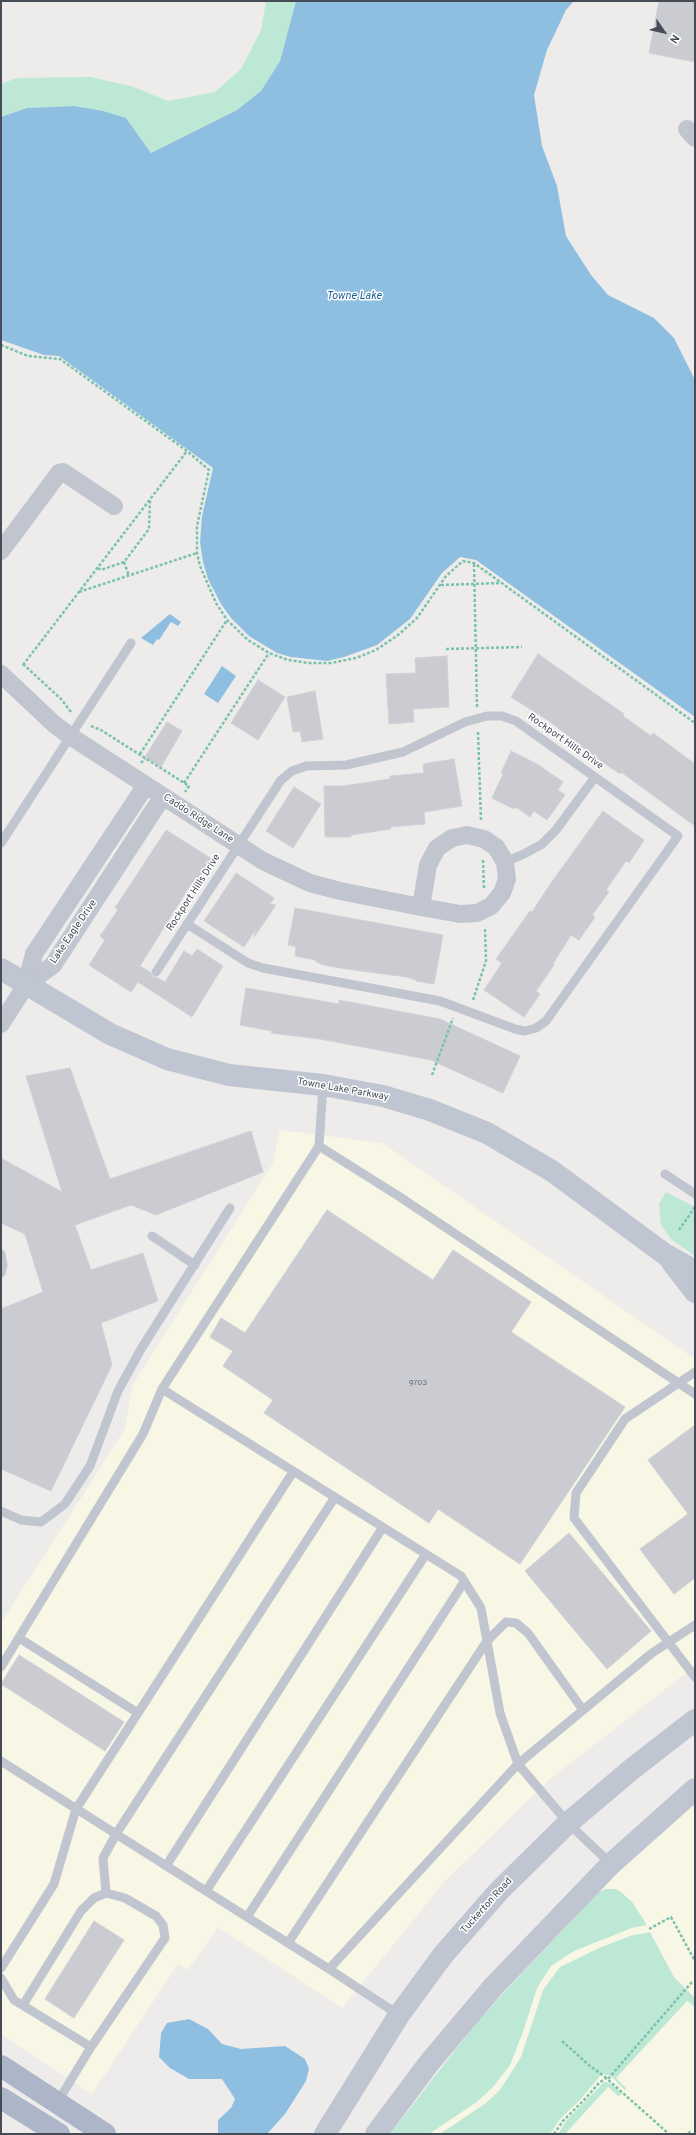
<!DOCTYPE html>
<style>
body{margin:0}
#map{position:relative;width:696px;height:2135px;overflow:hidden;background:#eeeceb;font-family:Overpass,sans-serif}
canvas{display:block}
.frame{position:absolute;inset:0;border:2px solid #464b56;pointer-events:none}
.north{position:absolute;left:644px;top:12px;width:40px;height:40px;-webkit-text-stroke:3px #fff;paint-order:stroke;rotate:124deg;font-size:11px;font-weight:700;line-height:16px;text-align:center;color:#464b56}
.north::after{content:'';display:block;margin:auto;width:14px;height:18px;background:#464b56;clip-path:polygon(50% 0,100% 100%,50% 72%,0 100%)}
</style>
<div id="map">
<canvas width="696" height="2135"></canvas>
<div class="frame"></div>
<div class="north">N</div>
</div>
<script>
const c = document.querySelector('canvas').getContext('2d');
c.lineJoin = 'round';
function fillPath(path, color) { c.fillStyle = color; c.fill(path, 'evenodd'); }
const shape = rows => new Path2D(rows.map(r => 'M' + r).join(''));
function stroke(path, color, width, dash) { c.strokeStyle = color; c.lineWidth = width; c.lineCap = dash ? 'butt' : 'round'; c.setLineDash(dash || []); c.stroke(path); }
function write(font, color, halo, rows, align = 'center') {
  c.font = font + ' Overpass,sans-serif'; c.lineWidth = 3; c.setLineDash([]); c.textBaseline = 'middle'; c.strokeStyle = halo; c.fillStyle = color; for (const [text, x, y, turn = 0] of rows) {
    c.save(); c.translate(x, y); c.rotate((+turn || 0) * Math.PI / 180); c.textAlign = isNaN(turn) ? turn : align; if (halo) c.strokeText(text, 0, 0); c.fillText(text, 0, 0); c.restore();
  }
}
fillPath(shape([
 [280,1130,382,1143,695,1359,695,1666,550,1779,445,1881,342,2008,218,1927,188,1970,178,1964,92,2094,1,2034,1,1623,125,1429,132,1386,273,1163],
 [695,1805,695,2134,390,2134,586,1900]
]), '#f8f7e5');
fillPath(shape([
 [266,1,296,1,280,61,261,91,237,110,151,153,126,118,74,106,27,108,1,117,1,84,16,78,90,77,131,86,168,101,215,92,241,69,261,30],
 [666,1192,695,1207,695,1256,671,1239,661,1225,659,1204],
 [605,1889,616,1889,621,1892,632,1902,647,1925,632,1928,574,1951,551,1966,537,1988,523,2032,510,2065,493,2087,478,2101,429,2134,390,2134,475,2025,509,1987,599,1892],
 [650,1932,674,1977,695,1998,695,2007,687,2001,616,2078,626,2088,625,2090,611,2076,604,2074,600,2076,580,2100,561,2118,550,2134,440,2134,486,2103,500,2090,521,2057,543,1990,560,1967,597,1949,630,1936],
 [604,2082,610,2083,622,2094,618,2096,608,2087,565,2134,558,2134,567,2120]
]), '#bde8d6');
fillPath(shape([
 [296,1,574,1,566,10,547,50,534,95,542,146,557,186,566,236,591,275,608,295,654,318,674,338,695,380,695,717,476,560,460,557,442,573,410,619,377,645,344,657,327,661,291,657,277,653,249,636,231,618,221,604,208,579,203,562,200,542,202,516,213,468,59,356,44,355,1,340,1,117,27,108,74,106,103,111,126,118,151,153,237,110,261,91,280,61],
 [170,614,181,622,178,626,171,622,159,640,157,639,153,645,141,638],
 [222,666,236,676,218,703,204,694],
 [189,2019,208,2029,222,2044,241,2049,285,2046,305,2059,309,2069,306,2081,285,2114,267,2134,218,2134,218,2120,231,2108,235,2099,222,2079,189,2079,170,2068,159,2057,161,2033,167,2023]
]), '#8fbfe0');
const building = shape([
 [659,1,695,1,695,62,649,53,659,1],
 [538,654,624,714,623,716,651,736,653,733,695,764,695,826,621,772,620,774,598,759,549,721,511,697,538,654],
 [447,656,449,707,413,709,414,722,389,724,386,674,416,673,415,658,447,656],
 [258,680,285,697,258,740,231,723,258,680],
 [315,691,323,739,302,742,300,731,293,732,287,697,315,691],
 [167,722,182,731,161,767,145,757,167,722],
 [511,751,537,764,563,782,558,790,565,795,547,820,534,811,530,817,516,807,514,809,492,798,503,774,501,773,511,751],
 [454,759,462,806,424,812,425,824,390,827,391,829,351,835,351,837,325,837,324,786,343,786,390,779,390,776,424,773,423,764,454,759],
 [294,787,321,804,293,848,266,831,294,787],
 [603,811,644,840,629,863,626,861,606,890,609,892,592,915,595,917,579,940,571,935,553,964,554,965,536,991,540,994,524,1017,484,990,502,963,496,959,530,911,532,912,551,883,603,811],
 [166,830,212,859,194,887,191,884,140,966,150,972,153,977,158,978,165,982,184,951,192,956,197,949,223,966,192,1017,138,982,131,992,89,965,105,940,100,936,118,910,115,908,166,830],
 [236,873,274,898,270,904,276,905,254,937,256,929,244,947,204,921,236,873],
 [295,908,443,935,434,984,416,981,416,980,407,977,346,969,324,965,316,962,316,960,295,956,296,947,288,945,295,908],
 [246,988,339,1004,339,1000,440,1019,520,1056,503,1093,431,1060,320,1039,271,1033,272,1031,240,1025,246,988],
 [70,1068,110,1179,251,1131,263,1172,156,1215,131,1205,75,1225,91,1270,143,1253,158,1301,101,1323,112,1365,51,1491,1,1469,1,1309,43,1292,25,1234,1,1223,1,1158,62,1192,26,1076,70,1068],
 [327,1210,433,1280,453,1250,531,1302,511,1332,625,1407,520,1564,438,1509,429,1523,264,1413,273,1400,223,1366,233,1351,210,1337,221,1318,245,1333,327,1210],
 [695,1425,695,1578,674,1594,640,1549,688,1514,648,1460,695,1425],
 [569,1533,651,1631,607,1669,525,1571,569,1533],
 [19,1655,124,1722,105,1751,1,1684,19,1655],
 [94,1921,124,1940,74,2018,45,1999,94,1921]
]);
fillPath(building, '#cbccd2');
stroke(building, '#d0d0d6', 1);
stroke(shape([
 [1,345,28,356,60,359,187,451,209,470,197,526,197,553,200,566,216,603,227,620,248,640,269,653,288,660,308,663,331,663,356,658,376,650,398,635,417,618,446,576,463,561,474,563,695,723],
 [124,562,129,576],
 [474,564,477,707],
 [98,568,101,570,124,562,149,529,150,500],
 [441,585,500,583],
 [79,592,197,553],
 [446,649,522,647],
 [23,664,61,699,71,712],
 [23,665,187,451],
 [91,726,101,730,189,786,185,792],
 [478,732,481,821],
 [140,754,227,620],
 [141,763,145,758],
 [184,783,269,653],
 [483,860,484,889],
 [473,1000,486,961,485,928],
 [432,1075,453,1018],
 [679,1230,695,1207],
 [649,1929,671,1917,695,1961],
 [562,2041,590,2066,608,2079,692,1982],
 [554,2134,563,2121,585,2099,599,2083,606,2078,669,2134],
 [688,2134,690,2132,692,2134]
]), '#79c2ad', 2.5, [3, 2]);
stroke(shape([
 [1,843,131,643],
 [505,862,524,854,542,844,556,830,595,777],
 [156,972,281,780,292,771,306,766,346,765,403,752,465,722,487,716,502,716,516,721,678,836,546,1021,536,1028,525,1031,515,1029,440,1001,263,968,248,963,187,924],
 [323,1085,319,1146,162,1389,461,1576,481,1608,500,1713,518,1764,568,1823,611,1864],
 [319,1146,400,1197,695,1394],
 [665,1174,695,1194],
 [152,1236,195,1265],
 [1,1254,3,1265,1,1273],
 [695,1372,625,1419,576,1493,574,1518,695,1677],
 [1,1511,21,1520,41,1522,65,1504,90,1466,118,1391,141,1349,230,1208],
 [1,1667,143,1434,162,1389],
 [138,1713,293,1472],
 [1,1761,329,1969],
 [166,1866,383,1527],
 [206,1891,426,1554],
 [106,1893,103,1858,116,1834,335,1497],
 [247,1917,464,1582],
 [288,1943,487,1641,506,1622,516,1623,528,1633,583,1710],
 [1,1968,54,1884,76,1809,138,1713,19,1638],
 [1,1978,14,2000,91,2047,57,2103],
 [23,2005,81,1911,94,1898,106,1893,125,1898,156,1916,163,1925,165,1938,91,2047],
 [399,2015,329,1969,518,1764,652,1653,695,1625]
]), '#c0c5cf', 9);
stroke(shape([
 [687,129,695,138],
 [1,551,59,473,63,472,114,506],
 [1,674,54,724,70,736,263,861,310,883,340,891,421,907,460,914,477,913,491,906,502,893,507,879,505,862,496,847,484,839,467,835,452,838,437,848,428,865,421,907],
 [26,985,53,965,163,796],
 [1,1024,26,985,34,954,146,785]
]), '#c0c5cf', 18);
stroke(shape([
 [1,969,110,1034,167,1059,229,1075,323,1085,383,1096,430,1110,487,1133,552,1171,666,1255,695,1271],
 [672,1262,695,1292],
 [325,2134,399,2015,443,1955,499,1891,568,1823,632,1769,695,1720],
 [376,2134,429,2063,493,1987,611,1864,695,1789]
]), '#c0c5d2', 22);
stroke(shape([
 [1,2066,105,2134],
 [1,2098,59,2134]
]), '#adb5c8', 22);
write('8px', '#676b75', null, [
 ["9703",418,1383]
]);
write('10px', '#464b56', '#fff', [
 ["Rockport Hills Drive",565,742,35],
 ["Caddo Ridge Lane",198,819,33],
 ["Rockport Hills Drive",194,893,-57],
 ["Lake Eagle Drive",74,932,-56],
 ["Towne Lake Parkway",343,1090,10],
 ["Tuckerton Road",487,1906,-48]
]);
write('italic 11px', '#1c6293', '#fff', [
 ["Towne Lake",354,297]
]);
</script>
